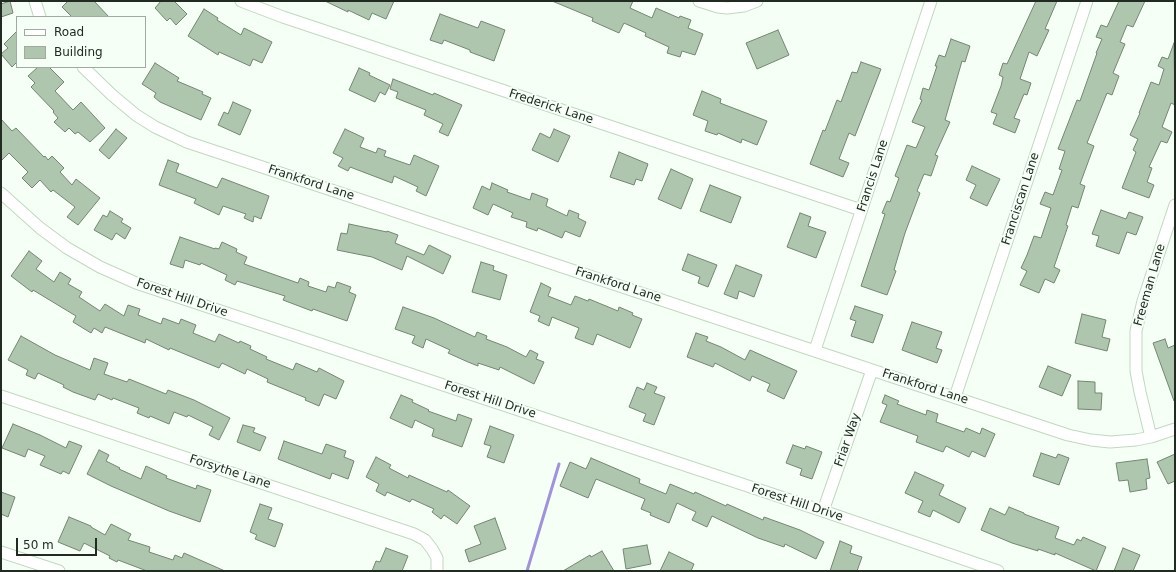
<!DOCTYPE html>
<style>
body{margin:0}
#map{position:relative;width:1176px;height:572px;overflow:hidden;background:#f5fff5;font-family:"DejaVu Sans",sans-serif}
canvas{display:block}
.frame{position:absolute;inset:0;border:2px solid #222b22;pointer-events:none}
.legend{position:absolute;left:16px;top:16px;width:130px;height:52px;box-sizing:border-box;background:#f5fff5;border:1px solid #a1aaa1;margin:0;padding:5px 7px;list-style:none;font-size:12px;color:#222b22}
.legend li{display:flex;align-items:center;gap:8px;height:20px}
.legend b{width:20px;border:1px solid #a1aaa1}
.scale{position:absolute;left:16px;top:538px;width:81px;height:18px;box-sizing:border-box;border:2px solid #222b22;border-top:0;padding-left:5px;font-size:12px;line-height:14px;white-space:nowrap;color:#222b22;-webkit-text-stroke:3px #f5fff5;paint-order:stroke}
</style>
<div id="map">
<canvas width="1176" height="572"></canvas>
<div class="frame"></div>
<ul class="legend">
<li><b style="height:5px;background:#fff"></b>Road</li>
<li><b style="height:11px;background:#afc6ae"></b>Building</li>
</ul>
<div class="scale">50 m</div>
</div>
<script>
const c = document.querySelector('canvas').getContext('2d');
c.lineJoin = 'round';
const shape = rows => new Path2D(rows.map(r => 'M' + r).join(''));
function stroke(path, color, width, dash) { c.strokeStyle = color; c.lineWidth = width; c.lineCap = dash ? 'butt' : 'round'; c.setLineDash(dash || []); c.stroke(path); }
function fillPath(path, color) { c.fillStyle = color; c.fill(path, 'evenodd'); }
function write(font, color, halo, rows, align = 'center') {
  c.font = font + ' "DejaVu Sans",sans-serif'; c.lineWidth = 4; c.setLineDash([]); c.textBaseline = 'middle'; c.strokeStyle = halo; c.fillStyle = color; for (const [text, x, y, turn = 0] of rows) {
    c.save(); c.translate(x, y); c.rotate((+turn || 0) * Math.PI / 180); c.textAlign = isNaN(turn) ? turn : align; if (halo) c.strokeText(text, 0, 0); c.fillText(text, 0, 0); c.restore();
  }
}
stroke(shape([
 [527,571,559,464]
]), '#a093db', 3);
const building = shape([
 [10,1,13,13,1,17,1,4,10,1],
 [68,1,94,1,109,17,72,17,62,7,68,1],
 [161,1,174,1,187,14,176,25,170,18,167,21,155,8,161,1],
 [325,1,394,1,386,19,372,13,369,20,348,10,348,12,325,1],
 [552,1,633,1,630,8,652,18,656,8,679,18,680,16,691,20,688,28,703,34,695,55,682,51,680,57,667,53,669,47,645,36,646,33,624,23,619,33,592,21,593,18,552,1],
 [1036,1,1057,1,1045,29,1049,30,1037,56,1029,52,1020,79,1031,83,1027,95,1024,94,1014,118,1020,120,1015,133,993,124,997,114,991,112,1001,86,1003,77,999,75,1003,63,1007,64,1036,1],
 [1119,1,1145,1,1133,27,1127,25,1120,42,1125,44,1113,73,1119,76,1112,95,1107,93,1087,143,1094,146,1080,184,1085,186,1078,208,1072,206,1066,225,1068,226,1054,267,1060,270,1054,283,1045,279,1039,293,1020,285,1027,271,1021,268,1027,255,1034,236,1041,238,1051,208,1040,204,1045,192,1053,195,1062,170,1059,169,1065,151,1058,149,1077,100,1080,101,1097,53,1096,53,1102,39,1096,37,1101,25,1107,27,1119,1],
 [204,9,218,18,217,20,241,35,244,28,272,42,262,63,253,59,250,66,219,52,218,55,188,36,204,9],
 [440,14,478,28,481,21,505,30,494,61,470,52,470,50,444,40,442,44,430,40,440,14],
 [778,30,789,55,757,69,746,43,778,30],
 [17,31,17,62,12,67,1,54,8,48,4,44,17,31],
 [951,39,970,46,965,62,962,61,945,120,950,122,935,155,938,156,931,176,924,174,917,191,920,193,905,233,894,270,896,271,887,295,861,286,885,214,882,213,887,201,890,202,899,178,895,176,907,145,916,148,925,127,912,122,922,100,920,99,923,88,929,90,937,66,935,66,939,55,945,57,951,39],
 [1174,43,1175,105,1171,103,1162,127,1172,132,1167,143,1161,141,1149,167,1152,168,1147,182,1154,185,1149,198,1122,188,1136,152,1133,150,1138,139,1130,135,1140,113,1139,113,1151,82,1159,85,1164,69,1158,66,1162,57,1168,59,1174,43],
 [861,62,881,69,855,136,849,133,839,159,849,163,843,177,810,164,823,130,825,131,837,100,841,102,852,72,857,73,861,62],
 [155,63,179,78,177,81,203,92,202,94,211,98,201,120,160,102,154,97,156,93,142,84,155,63],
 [38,67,49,67,64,82,55,91,73,110,81,102,105,128,90,142,78,132,75,134,69,128,65,132,54,122,58,118,53,112,54,111,31,87,35,83,28,76,38,67],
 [359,68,370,73,369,75,390,85,385,95,380,92,375,102,349,90,359,68],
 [393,79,433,95,434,93,462,105,448,136,439,132,443,124,424,115,426,110,396,98,398,92,390,89,393,79],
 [702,91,721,99,720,103,767,121,757,145,742,139,741,143,718,133,717,135,705,131,708,121,693,115,702,91],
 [233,102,251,110,240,135,218,125,224,112,228,114,233,102],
 [1,119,12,131,16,128,44,157,45,156,48,160,52,156,64,168,60,172,72,185,76,179,100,198,78,225,67,217,75,207,53,190,51,192,40,180,32,188,22,178,28,172,9,153,1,161,1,119],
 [116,129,127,138,109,159,99,150,116,129],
 [345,129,364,138,360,147,376,153,378,148,386,151,384,156,410,165,414,155,439,166,426,196,416,191,418,187,394,176,392,183,350,167,348,171,338,166,343,158,333,153,345,129],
 [554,129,570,136,558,162,532,150,540,133,550,138,554,129],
 [619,152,648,164,642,181,636,179,634,185,610,177,619,152],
 [168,160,179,164,176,172,217,188,222,178,269,196,261,219,254,216,253,222,244,218,246,214,223,206,219,215,194,203,196,199,159,185,168,160],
 [972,166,1000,179,987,206,970,198,976,185,966,180,972,166],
 [671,169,693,179,681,209,658,199,671,169],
 [492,183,508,190,507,192,530,200,532,193,548,199,546,206,567,216,569,210,579,214,578,218,586,222,580,237,565,231,562,238,538,228,537,231,526,227,527,222,511,217,513,213,493,204,488,215,473,208,482,186,490,190,492,183],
 [710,185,741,197,731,223,700,211,710,185],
 [1101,210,1126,219,1129,212,1143,217,1136,235,1127,232,1119,254,1096,246,1099,236,1092,234,1101,210],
 [110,211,123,219,121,222,131,228,125,239,116,233,112,240,94,230,103,215,107,217,110,211],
 [800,213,811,217,808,226,826,232,816,258,787,247,800,213],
 [349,224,387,232,387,231,398,235,395,243,424,255,429,245,451,256,443,274,407,256,402,270,372,257,337,250,341,233,347,234,349,224],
 [180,237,215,249,215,248,219,249,222,242,237,249,236,252,247,257,244,264,298,283,300,278,309,282,308,286,326,292,328,286,335,288,337,282,351,287,349,292,356,295,347,321,313,309,312,311,283,300,285,296,237,281,235,285,225,280,227,275,201,263,200,265,185,260,183,268,170,264,180,237],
 [29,251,42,261,36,269,54,282,60,272,71,279,68,284,82,292,79,297,100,311,105,304,124,316,128,305,140,309,138,315,161,324,163,318,179,324,181,319,196,325,193,333,215,342,219,334,239,343,240,341,251,346,250,349,267,357,266,359,293,370,296,363,317,372,319,368,344,381,336,399,324,394,319,406,305,400,306,398,267,382,268,379,247,369,245,374,222,363,219,368,170,348,169,350,146,339,145,343,105,327,102,333,94,328,91,333,73,322,76,316,33,290,32,292,11,276,29,251],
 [688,254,717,265,708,287,698,283,700,277,682,270,688,254],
 [481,262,494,266,493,270,507,275,500,300,472,292,481,262],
 [736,265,762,275,754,297,739,291,737,299,724,294,736,265],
 [541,283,551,288,548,296,571,305,575,296,588,301,589,299,618,311,619,307,633,313,632,315,642,319,630,348,597,334,593,345,575,338,579,328,552,317,549,326,538,321,540,316,530,312,541,283],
 [855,306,883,315,873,343,851,336,856,321,850,319,855,306],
 [403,307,434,318,475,337,477,332,487,336,486,339,507,347,526,357,530,350,538,354,536,359,544,362,534,384,500,367,499,370,478,363,478,366,468,362,448,353,450,350,426,339,423,348,412,343,415,336,395,329,403,307],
 [1082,314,1106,320,1102,337,1110,339,1107,351,1075,343,1082,314],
 [912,322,942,332,936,348,942,350,937,363,902,350,912,322],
 [696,333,708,337,706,341,721,347,745,360,750,350,797,371,784,399,767,391,770,384,752,376,750,381,715,363,713,367,687,357,696,333],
 [21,336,55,355,90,370,94,358,108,363,104,374,127,382,129,379,166,394,168,390,194,400,230,418,219,440,209,435,213,427,188,415,187,417,174,412,169,424,150,416,149,418,137,413,139,408,113,398,112,400,98,394,95,400,73,392,63,387,64,385,38,373,35,379,26,375,28,370,8,360,21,336],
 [1165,339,1168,348,1175,345,1175,401,1174,401,1153,343,1165,339],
 [1048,366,1071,375,1062,396,1039,387,1048,366],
 [1078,381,1095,382,1095,393,1102,393,1101,410,1078,409,1078,381],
 [647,383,657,387,654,393,665,397,654,425,643,421,646,414,629,407,637,387,644,390,647,383],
 [401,395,413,400,412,402,429,410,428,411,456,421,458,414,472,419,462,447,432,436,434,429,415,420,412,428,390,418,401,395],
 [885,395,899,401,897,404,926,415,927,410,938,414,936,422,964,432,966,428,980,434,982,428,995,434,985,457,972,451,969,457,946,446,943,452,916,442,918,436,880,422,887,405,882,403,885,395],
 [13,424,40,435,66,448,69,441,82,446,69,474,63,471,61,474,40,465,45,456,28,449,25,457,2,448,13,424],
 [243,425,255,428,253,432,266,437,260,451,237,442,243,425],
 [490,426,514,435,504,463,487,457,491,446,484,444,490,426],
 [284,441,322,454,326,444,346,451,344,457,354,461,348,479,332,473,330,479,278,459,284,441],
 [793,445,805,449,806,446,822,452,812,479,800,475,802,469,786,463,793,445],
 [99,450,109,455,106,461,120,468,119,469,141,479,146,466,167,476,166,478,196,489,197,485,211,490,200,522,169,511,111,486,87,474,99,450],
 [1041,453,1056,458,1058,454,1069,458,1059,485,1033,476,1041,453],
 [1175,454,1175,481,1168,484,1157,462,1175,454],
 [376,457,391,465,389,468,408,478,409,475,447,492,448,490,470,506,457,524,444,515,441,519,432,512,434,509,412,499,410,502,387,492,385,496,376,491,379,484,366,477,376,457],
 [591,458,640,479,639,483,666,494,670,484,694,494,695,492,726,506,727,504,763,520,764,517,800,530,824,542,816,559,785,544,784,547,758,538,712,516,707,527,692,520,696,512,677,503,669,523,650,515,651,513,641,509,645,499,596,479,588,498,560,486,570,462,586,469,591,458],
 [1147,459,1150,478,1146,479,1147,489,1130,492,1128,480,1119,481,1116,463,1147,459],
 [915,472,944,485,939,495,966,508,959,523,933,510,930,517,918,512,923,501,905,493,915,472],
 [1,492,15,497,8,517,1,514,1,492],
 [260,504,272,508,268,519,283,524,275,547,255,539,257,535,250,532,260,504],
 [1009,507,1024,513,1024,514,1059,527,1055,538,1074,545,1077,539,1081,541,1083,537,1106,547,1096,571,1055,553,1055,555,1038,549,1038,551,1012,543,981,530,990,508,1005,515,1009,507],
 [69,517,91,526,91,527,105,535,111,524,131,534,128,540,150,547,149,552,173,560,175,555,182,558,184,553,225,571,147,571,118,560,117,562,109,558,110,556,84,543,80,551,58,542,69,517],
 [495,518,506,549,469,562,465,550,481,544,474,526,495,518],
 [840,541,852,546,850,553,862,557,857,571,830,571,840,541],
 [647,545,651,564,626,569,623,549,647,545],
 [386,548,408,556,402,571,372,571,376,561,380,562,386,548],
 [1123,548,1140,555,1133,571,1114,571,1123,548],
 [602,551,614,571,563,571,590,555,591,557,602,551],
 [669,552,694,564,691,571,660,571,669,552]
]);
fillPath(building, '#afc6ae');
stroke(building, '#728771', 1);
const street = shape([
 [35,1,40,17],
 [241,1,283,17,861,210],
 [699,1,718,7,727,8,744,6,757,1],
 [83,67,112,95,136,115,155,127,187,142,872,370,1068,435,1091,440,1110,442,1136,440,1151,437,1175,429],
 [1,193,40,228,67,248,100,267,136,283,823,511,998,571],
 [815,350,931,1],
 [1,396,414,534,425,540,432,549,437,558,437,571],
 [955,397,1087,1],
 [1151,437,1140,392,1136,371,1136,331,1143,301,1175,205],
 [823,511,872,370],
 [1,552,59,571]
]);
stroke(street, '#c1d8c0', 13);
stroke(street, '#fff', 11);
write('12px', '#222b22', '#f5fff5', [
 ["Frederick Lane",551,107,18],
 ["Francis Lane",873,176,-72],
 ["Frankford Lane",311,183,18],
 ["Franciscan Lane",1021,199,-72],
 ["Frankford Lane",618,285,18],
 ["Freeman Lane",1150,285,-74],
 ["Forest Hill Drive",182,298,19],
 ["Frankford Lane",925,387,18],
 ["Forest Hill Drive",490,400,18],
 ["Friar Way",848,440,-71],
 ["Forsythe Lane",230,472,18],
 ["Forest Hill Drive",797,503,18]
]);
</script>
